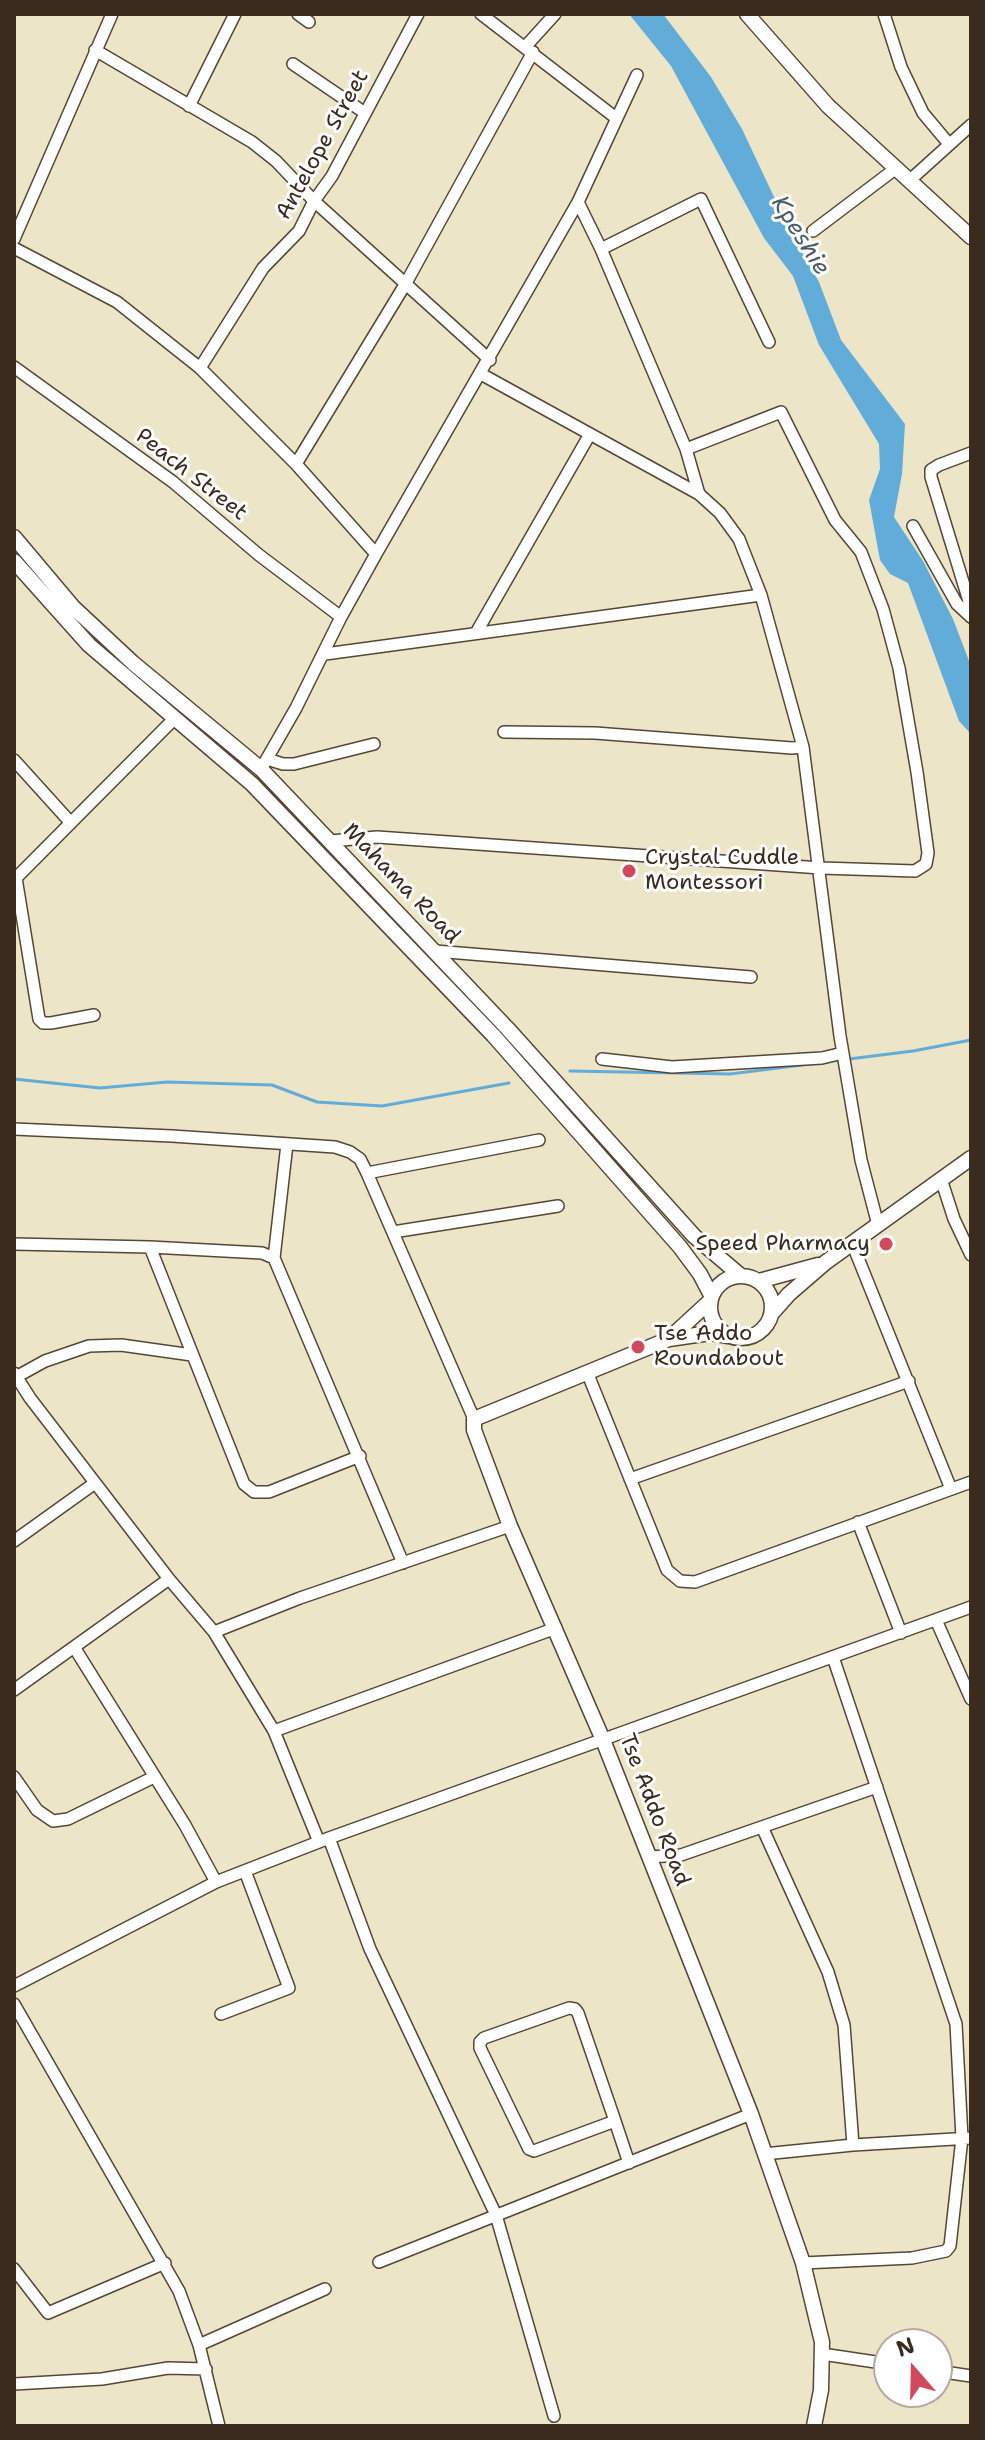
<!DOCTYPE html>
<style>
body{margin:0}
#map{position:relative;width:985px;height:2440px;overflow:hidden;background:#ede5c7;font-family:"Shantell Sans",sans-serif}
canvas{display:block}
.frame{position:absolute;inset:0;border:16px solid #3b2a1e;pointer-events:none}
.north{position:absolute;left:873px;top:2328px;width:80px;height:80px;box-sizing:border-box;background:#fff;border:2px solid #b1aaa5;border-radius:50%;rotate:340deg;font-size:22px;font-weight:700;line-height:32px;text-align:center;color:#3b2a1e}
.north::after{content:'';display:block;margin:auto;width:28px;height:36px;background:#d1495b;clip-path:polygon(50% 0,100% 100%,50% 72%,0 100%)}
</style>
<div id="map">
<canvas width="985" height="2440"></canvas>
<div class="frame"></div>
<div class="north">N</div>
</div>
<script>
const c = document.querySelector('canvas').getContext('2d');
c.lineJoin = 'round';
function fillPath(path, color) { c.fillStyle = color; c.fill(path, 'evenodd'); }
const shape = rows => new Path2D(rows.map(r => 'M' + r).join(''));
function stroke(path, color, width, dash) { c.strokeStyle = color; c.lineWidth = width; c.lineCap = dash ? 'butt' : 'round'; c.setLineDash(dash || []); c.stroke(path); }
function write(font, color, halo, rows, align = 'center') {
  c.font = font + ' "Shantell Sans",sans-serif'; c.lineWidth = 6; c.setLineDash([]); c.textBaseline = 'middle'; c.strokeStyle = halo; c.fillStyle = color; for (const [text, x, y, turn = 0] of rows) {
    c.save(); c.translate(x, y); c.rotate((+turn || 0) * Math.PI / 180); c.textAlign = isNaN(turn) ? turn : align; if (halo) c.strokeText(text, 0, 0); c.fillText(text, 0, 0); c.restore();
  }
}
fillPath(shape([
 [629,14,663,14,711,77,742,129,791,233,819,282,841,340,905,424,902,474,894,517,923,561,953,619,971,666,971,734,959,721,908,583,890,574,880,560,869,500,880,469,879,444,819,345,793,276,764,238,671,66]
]), '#61acd9');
stroke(shape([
 [849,1059,913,1051,971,1040],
 [570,1071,730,1074,810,1064],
 [14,1079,100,1088,167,1082,272,1085,317,1102,382,1106,509,1083]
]), '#61acd9', 3);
const minor = shape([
 [298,14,309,22],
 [481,14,616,118],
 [884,14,901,67,923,113,949,144],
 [526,46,555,14],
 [95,50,252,142,276,161,314,201,490,360],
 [293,64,365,113],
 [189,106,235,14],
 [909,181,971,125],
 [578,202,601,249,686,449,699,494,720,513,739,539,761,595,803,747,840,1036,861,1160,878,1225],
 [813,231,895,169],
 [14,239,112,14],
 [14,248,117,302,200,368,296,464,376,554],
 [601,249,701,199,769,342],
 [14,367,173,482,259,555,341,617],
 [200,368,263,268,299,231,314,201,332,176,418,14],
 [481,374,699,494],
 [971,453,939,465,931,470,931,477,971,608],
 [296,464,406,283,533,52],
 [913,526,957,604,971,617],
 [476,633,590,434],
 [325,654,761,595],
 [504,732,595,733,792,748,803,747],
 [267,759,283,764,294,764,374,744],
 [14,760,71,823],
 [261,769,296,708,341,617,376,554,578,202,637,75],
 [330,841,377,837,821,868,915,871,926,864,928,853,917,772,899,668,883,609,861,552,835,520,781,412,686,449],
 [16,878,39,1019,43,1023,51,1023,94,1015],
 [14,880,174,719],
 [435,951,751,977],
 [602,1059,672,1067,822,1058,843,1053],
 [14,1129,172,1136,335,1147,350,1152,360,1159,367,1173,474,1419],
 [367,1173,539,1140],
 [941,1179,954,1219,971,1255],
 [393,1232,558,1206],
 [852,1243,951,1489],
 [14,1244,150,1247,262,1253,274,1258,403,1563],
 [150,1247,244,1484,254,1492,269,1492,360,1456],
 [274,1258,287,1144],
 [587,1372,667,1570,680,1581,695,1582,971,1482],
 [14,1373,30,1398,169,1579,214,1632,274,1731,319,1842],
 [16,1377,45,1361,89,1346,121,1345,192,1355],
 [630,1479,909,1381],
 [858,1522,901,1633],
 [14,1541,95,1483],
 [936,1620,971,1699],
 [214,1632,300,1598,510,1526],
 [74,1647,185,1825,216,1882],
 [14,1690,169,1579],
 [274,1731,556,1628],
 [14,1777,37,1810,53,1821,68,1819,154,1777],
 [762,1827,828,1972,844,2025,853,2145],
 [329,1838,370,1949,496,2215,554,2416],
 [649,1857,681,1855,877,1787],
 [14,1986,216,1882,329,1838,971,1607],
 [14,2004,179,2291,199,2345,219,2426],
 [221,2014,289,1988,245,1871],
 [615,2121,534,2151,529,2149,480,2048,480,2042,484,2038,569,2008,575,2009,578,2013,615,2121,629,2163],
 [764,2154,853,2145,971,2138],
 [379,2262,751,2114],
 [803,2263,912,2258,946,2251,950,2246,962,2138,956,2024,833,1657],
 [14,2269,48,2313,165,2263],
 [199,2345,325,2289],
 [822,2354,889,2364],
 [937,2371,971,2376],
 [14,2384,102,2379,168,2368,206,2369]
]);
const tertiary = shape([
 [747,14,828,106,971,237],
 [14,537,73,607,133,663,261,769,507,1028,694,1236,741,1276],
 [14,561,89,645,252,784,493,1035,680,1247,700,1274,711,1295],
 '710 1307a31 31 0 1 1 62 0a31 31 0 1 1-62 0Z',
 [759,1281,818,1265],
 [772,1313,789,1294,826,1262,971,1158],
 [727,1336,710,1333,669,1339,474,1419,474,1430,510,1526,603,1740,751,2114,803,2263,822,2342,821,2390,814,2426],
 [671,1337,709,1302]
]);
stroke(minor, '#564637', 14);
stroke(tertiary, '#564637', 17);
stroke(minor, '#fff', 11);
stroke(tertiary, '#fff', 14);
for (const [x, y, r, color] of [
 [629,871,8,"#d1495b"],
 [886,1244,8,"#d1495b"],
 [638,1347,8,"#d1495b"]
]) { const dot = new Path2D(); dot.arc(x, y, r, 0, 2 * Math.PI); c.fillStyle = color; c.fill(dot); stroke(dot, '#fff', 3); }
write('22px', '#3b2a1e', '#fff', [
 ["Antelope Street",323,145,-61],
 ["Peach Street",191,475,38],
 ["Mahama Road",401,884,46],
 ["Tse Addo Road",654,1810,69]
]);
write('22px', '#3b2a1e', '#fff', [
 ["Crystal Cuddle",645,858],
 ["Montessori",645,883],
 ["Speed Pharmacy",870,1244,"right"],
 ["Tse Addo",654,1334],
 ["Roundabout",654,1359]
], 'left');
write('italic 24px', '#4a5e69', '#fff', [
 ["Kpeshie",800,236,58]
]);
</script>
